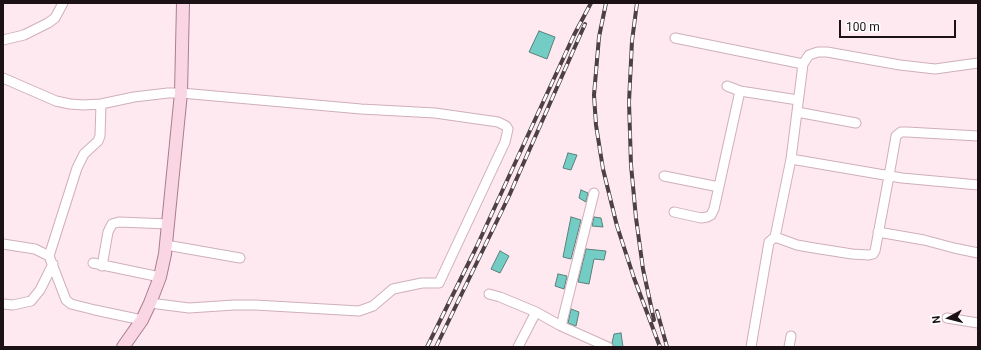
<!DOCTYPE html>
<style>
body{margin:0}
#map{position:relative;width:981px;height:350px;overflow:hidden;background:#fee9f1;font-family:Roboto,sans-serif}
canvas{display:block}
.frame{position:absolute;inset:0;border:4px solid #1c1115;pointer-events:none}
.north{position:absolute;left:929px;top:298px;width:40px;height:40px;-webkit-text-stroke:3px #fff;paint-order:stroke;rotate:263deg;font-size:11px;font-weight:700;line-height:16px;text-align:center;color:#1c1115}
.north::after{content:'';display:block;margin:auto;width:14px;height:18px;background:#1c1115;clip-path:polygon(50% 0,100% 100%,50% 72%,0 100%)}
.scale{position:absolute;left:839px;top:20px;width:117px;height:18px;box-sizing:border-box;border:2px solid #1c1115;border-top:0;padding-left:5px;font-size:12px;line-height:14px;white-space:nowrap;color:#1c1115;-webkit-text-stroke:3px #fff;paint-order:stroke}
</style>
<div id="map">
<canvas width="981" height="350"></canvas>
<div class="frame"></div>
<div class="north">N</div>
<div class="scale">100 m</div>
</div>
<script>
const c = document.querySelector('canvas').getContext('2d');
c.lineJoin = 'round';
function fillPath(path, color) { c.fillStyle = color; c.fill(path, 'evenodd'); }
const shape = rows => new Path2D(rows.map(r => 'M' + r).join(''));
function stroke(path, color, width, dash) { c.strokeStyle = color; c.lineWidth = width; c.lineCap = dash ? 'butt' : 'round'; c.setLineDash(dash || []); c.stroke(path); }
const building = shape([
 [539,31,555,37,547,59,529,52,539,31],
 [568,153,577,155,571,170,563,168,568,153],
 [581,190,588,193,586,202,579,198,581,190],
 [571,217,581,220,571,259,563,257,571,217],
 [594,217,601,218,603,227,592,226,594,217],
 [586,249,606,251,604,260,594,259,589,284,578,282,586,249],
 [500,251,509,256,500,273,491,269,500,251],
 [558,274,567,276,564,289,555,286,558,274],
 [571,309,579,312,576,326,568,323,571,309],
 [621,333,623,347,614,347,612,343,614,334,621,333]
]);
fillPath(building, '#73cdc4');
stroke(building, '#5b7f7a', 1);
const minor = shape([
 [675,38,803,64],
 [3,40,24,35,48,23,55,18,63,3],
 [3,78,56,101,70,104,83,105,101,104,134,97,168,93,181,93,361,109,435,113,498,122,506,126,508,129,505,142,439,283,422,283,393,289,373,306,359,311,255,305,234,305,189,308,150,303],
 [727,86,740,91,798,100],
 [797,112,856,123],
 [791,159,902,178,978,185],
 [664,176,719,187],
 [674,212,701,218,707,217,711,215,714,209,740,91],
 [878,232,924,240,954,248,978,253],
 [775,237,797,245,814,248,852,254,869,255,873,254,875,251,889,176,896,136,901,132,907,132,978,136],
 [3,244,35,249,49,256,66,300,71,304,95,310,142,320],
 [166,245,240,258],
 [49,256,77,168,84,154,98,141,100,136,101,104],
 [93,263,160,277],
 [102,266,108,232,112,224,119,222,169,224],
 [489,294,500,297,536,312,561,326,608,347],
 [3,304,13,305,31,301,40,290,53,264],
 [947,318,978,323],
 [561,326,594,193],
 [518,347,536,312],
 [751,347,769,242,775,237,791,159,803,64,809,55,818,52,827,52,900,65,935,69,978,63],
 [789,347,791,336]
]);
const major = shape([
 [123,347,142,320,150,303,160,277,165,254,181,93,183,3]
]);
stroke(minor, '#cfafbb', 11);
stroke(major, '#aa7e8f', 14);
stroke(minor, '#fff', 9);
stroke(major, '#fad5e3', 12);
const rail = shape([
 [606,3,599,37,594,95,596,125,603,169,617,226,634,278,660,347],
 [637,3,632,41,629,102,631,165,636,218,643,269,654,320],
 [657,311,667,347],
 [427,347,476,248,574,35,591,3],
 [436,347,509,196,585,24]
]);
stroke(rail, '#4e4146', 4);
stroke(rail, '#fff', 2.5, [8]);
</script>
